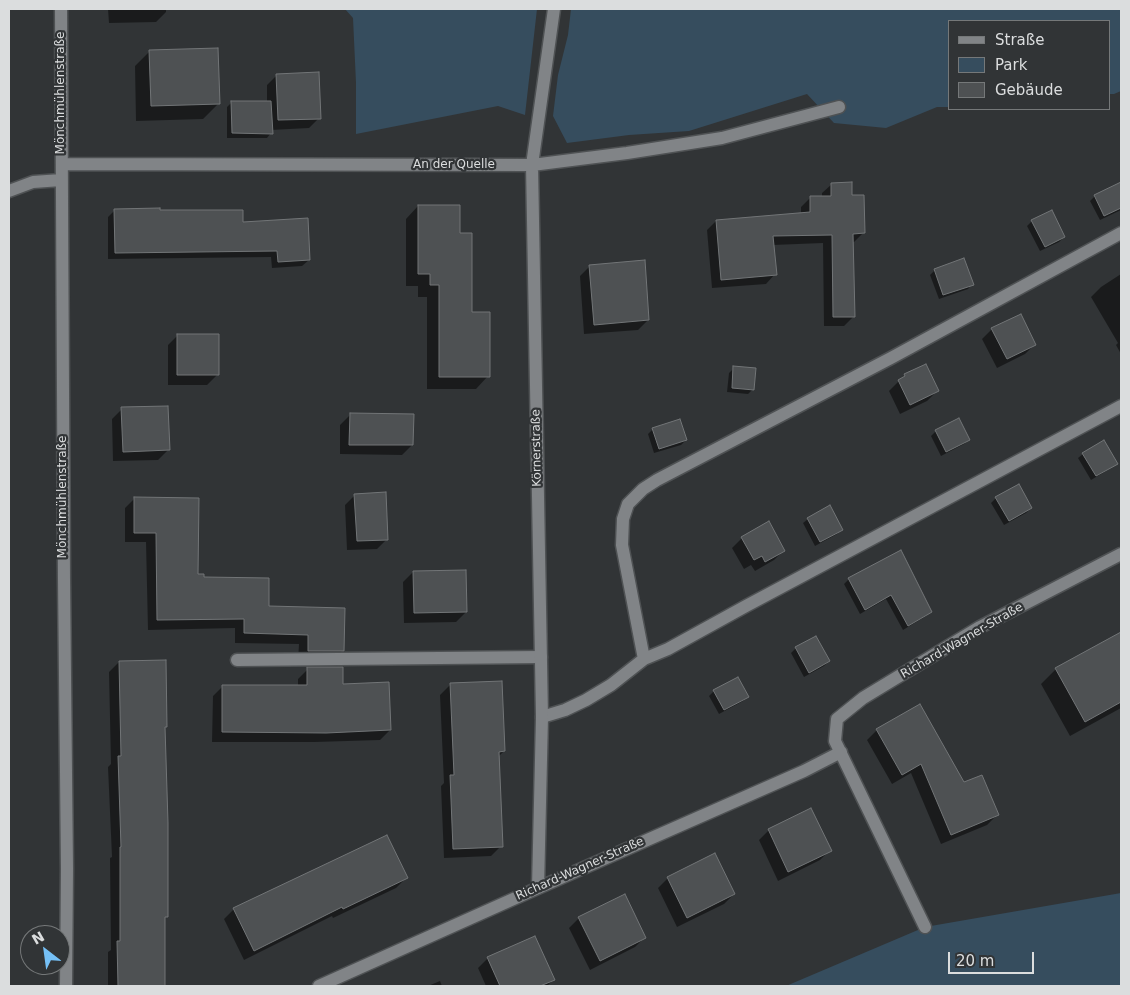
<!DOCTYPE html>
<meta charset="utf-8">
<style>
body{margin:0}
#map{position:relative;width:1130px;height:995px;overflow:hidden;background:#313436;font-family:"DejaVu Sans",sans-serif}
canvas{display:block}
.frame{position:absolute;inset:0;border:10px solid #dbddde;pointer-events:none}
.legend{position:absolute;left:948px;top:20px;width:162px;height:90px;box-sizing:border-box;background:#313436;border:1px solid #757879;margin:0;padding:6px 9px;list-style:none;font-size:15px;color:#dbddde}
.legend li{display:flex;align-items:center;gap:10px;height:25px}
.legend b{width:25px;border:1px solid #757879}
.north{position:absolute;left:20px;top:925px;width:50px;height:50px;box-sizing:border-box;background:#313436;border:1px solid #757879;border-radius:50%;rotate:330deg;font-size:14px;font-weight:700;line-height:20px;text-align:center;color:#dbddde}
.north::after{content:'';display:block;margin:auto;width:18px;height:22px;background:#75c0f6;clip-path:polygon(50% 0,100% 100%,50% 72%,0 100%)}
.scale{position:absolute;left:948px;top:952px;width:86px;height:22px;box-sizing:border-box;border:2px solid #dbddde;border-top:0;padding-left:6px;font-size:15px;line-height:18px;white-space:nowrap;color:#dbddde;-webkit-text-stroke:4px #313436;paint-order:stroke}
</style>
<div id="map">
<canvas width="1130" height="995"></canvas>
<div class="frame"></div>
<ul class="legend">
<li><b style="height:6px;background:#818487"></b>Straße</li>
<li><b style="height:14px;background:#364d5e"></b>Park</li>
<li><b style="height:14px;background:#4e5153"></b>Gebäude</li>
</ul>
<div class="north">N</div>
<div class="scale">20 m</div>
</div>
<script>
const c = document.querySelector('canvas').getContext('2d');
c.lineJoin = 'round';
function fillPath(path, color) { c.fillStyle = color; c.fill(path, 'evenodd'); }
const shape = rows => new Path2D(rows.map(r => 'M' + r).join(''));
function stroke(path, color, width, dash) { c.strokeStyle = color; c.lineWidth = width; c.lineCap = dash ? 'butt' : 'round'; c.setLineDash(dash || []); c.stroke(path); }
function write(font, color, halo, rows, align = 'center') {
  c.font = font + ' "DejaVu Sans",sans-serif'; c.lineWidth = 4.5; c.setLineDash([]); c.textBaseline = 'middle'; c.strokeStyle = halo; c.fillStyle = color; for (const [text, x, y, turn = 0] of rows) {
    c.save(); c.translate(x, y); c.rotate((+turn || 0) * Math.PI / 180); c.textAlign = isNaN(turn) ? turn : align; if (halo) c.strokeText(text, 0, 0); c.fillText(text, 0, 0); c.restore();
  }
}
fillPath(shape([
 [345,9,537,9,525,115,498,106,356,134,356,83,353,18],
 [571,9,1121,9,1121,91,1114,94,1109,94,1109,21,949,21,949,107,937,107,886,128,834,123,807,94,689,131,629,135,567,143,553,116,558,75,568,35],
 [1121,893,1121,986,786,986,925,927]
]), '#364d5e');
fillPath(shape([
 [108,9,166,9,166,12,156,22,109,23],
 [150,51,218,104,203,119,136,121,135,66],
 [277,75,319,118,309,128,271,130,271,133,267,138,227,138,227,107,232,102,267,102,267,85],
 [832,184,863,233,854,242,852,242,854,316,844,326,824,326,823,243,773,245,775,274,766,284,712,288,707,230,716,221,801,214,801,207,810,198,822,197,822,193],
 [1121,184,1121,210,1100,220,1090,201,1095,196],
 [418,206,459,234,471,313,488,376,476,389,427,389,427,297,418,297,418,286,406,286,406,219],
 [115,210,158,212,242,223,309,260,302,266,272,268,271,257,108,259,108,217],
 [1032,221,1064,237,1059,242,1040,251,1027,226],
 [590,266,648,320,638,330,584,334,580,276],
 [935,270,972,284,968,289,939,299,930,275],
 [1121,274,1121,354,1116,345,1118,343,1091,297,1101,287],
 [992,329,1035,344,1025,354,997,368,982,339],
 [178,335,217,375,207,385,168,385,168,345],
 [734,368,753,389,748,394,727,392,729,373],
 [905,375,937,391,927,401,900,414,889,391],
 [122,409,168,450,158,460,113,461,112,419],
 [350,415,412,445,402,455,340,454,340,425],
 [653,429,686,440,681,445,654,453,648,434],
 [936,431,969,440,964,444,941,456,931,436],
 [1083,454,1116,463,1111,468,1091,480,1078,458],
 [355,495,387,539,377,549,347,550,345,505],
 [135,498,197,575,267,608,343,650,333,660,298,661,299,644,235,643,235,628,148,630,146,542,125,542,125,508],
 [996,498,1031,508,1026,513,1004,525,991,503],
 [808,519,841,529,837,534,815,546,803,523],
 [742,538,784,550,774,560,755,571,751,565,744,569,732,548],
 [900,552,930,612,926,616,903,630,886,599,860,614,844,584,849,579],
 [413,572,466,612,456,622,404,623,403,582],
 [1121,633,1121,708,1070,736,1041,684,1056,669],
 [796,648,829,661,824,666,804,677,791,653],
 [119,662,163,729,166,916,164,918,164,986,108,986,108,952,111,950,110,858,112,857,108,767,111,764,109,672],
 [308,669,342,685,390,730,380,740,315,742,212,742,213,696,223,686,298,687,298,679],
 [450,685,504,751,498,757,501,846,491,856,444,858,441,786,444,783,440,695],
 [714,691,747,697,743,701,719,714,709,696],
 [877,730,963,784,997,815,987,825,941,844,911,773,892,784,867,740],
 [769,830,830,850,820,860,778,881,759,840],
 [406,878,396,888,333,918,332,916,244,960,224,919,234,909],
 [668,878,734,894,724,904,677,927,658,888],
 [579,918,645,937,635,947,590,970,569,928],
 [488,958,553,980,547,986,486,986,478,968],
 [440,981,442,986,428,986]
]), '#0007');
const building = shape([
 [218,48,220,104,151,106,149,50,218,48],
 [319,72,321,119,278,120,276,74,319,72],
 [231,101,271,101,273,134,232,133,231,101],
 [852,182,852,195,864,195,865,233,853,234,855,317,833,317,832,235,773,236,777,275,721,280,716,220,810,212,810,196,831,196,831,183,852,182],
 [1121,182,1121,208,1104,216,1094,195,1121,182],
 [418,205,460,205,460,233,472,233,472,312,490,312,490,377,439,377,439,285,430,285,430,274,418,274,418,205],
 [160,208,160,210,243,210,243,222,308,218,310,260,278,262,277,251,115,253,114,209,160,208],
 [1052,210,1065,237,1045,247,1031,220,1052,210],
 [964,258,974,285,943,295,934,269,964,258],
 [645,260,649,320,594,325,589,265,645,260],
 [1021,314,1036,345,1007,359,991,328,1021,314],
 [177,334,219,334,219,375,177,375,177,334],
 [926,364,939,391,910,405,898,380,905,376,904,374,926,364],
 [733,366,756,368,754,390,732,388,733,366],
 [168,406,170,450,123,452,121,407,168,406],
 [350,413,414,414,413,445,349,445,350,413],
 [959,418,970,440,946,452,935,430,959,418],
 [680,419,687,440,659,449,652,428,680,419],
 [1104,440,1118,464,1096,476,1082,453,1104,440],
 [1019,484,1032,508,1009,521,995,497,1019,484],
 [386,492,388,540,357,541,354,494,386,492],
 [134,497,199,498,198,574,204,574,204,577,269,578,269,606,345,608,344,651,308,651,308,635,244,633,244,619,157,620,156,533,134,533,134,497],
 [830,505,843,530,820,542,807,518,830,505],
 [769,521,785,551,765,562,762,556,754,560,741,537,769,521],
 [901,550,932,612,908,626,891,595,865,610,848,578,901,550],
 [466,570,467,612,414,613,413,571,466,570],
 [1121,632,1121,702,1085,722,1055,668,1121,632],
 [816,636,830,661,809,673,795,647,816,636],
 [166,660,167,727,165,727,168,823,168,917,165,917,165,986,118,986,117,941,120,941,120,847,121,847,118,756,121,756,119,661,166,660],
 [307,667,343,667,343,684,389,682,391,730,326,733,222,732,222,685,307,685,307,667],
 [738,677,749,697,724,710,713,690,738,677],
 [502,681,505,751,499,752,503,847,453,849,450,775,454,775,450,683,502,681],
 [920,704,964,782,982,775,999,815,951,835,921,764,902,775,876,729,920,704],
 [811,808,832,851,788,872,768,829,811,808],
 [387,835,408,878,343,909,342,907,254,951,233,908,387,835],
 [715,853,735,894,687,918,667,877,715,853],
 [625,894,646,938,600,961,578,917,625,894],
 [535,936,555,980,540,986,500,986,487,957,535,936]
]);
fillPath(building, '#4e5153');
stroke(building, '#727577', 1);
const lane = shape([
 [644,659,622,545,623,519,628,504,643,489,657,480,891,358,1121,233],
 [237,660,541,657],
 [542,717,565,710,586,700,611,685,644,659,668,649,746,606,1121,406]
]);
const street = shape([
 [61,9,64,579,67,869,66,986],
 [62,164,532,165,627,153,722,138,839,107],
 [9,191,33,182,61,180],
 [538,888,542,717,532,165,554,9],
 [925,927,835,741,837,719,863,698,980,627,1121,554],
 [319,986,538,888,804,771,841,752]
]);
stroke(lane, '#4f5254', 15);
stroke(street, '#4f5254', 15);
stroke(lane, '#818487', 12);
stroke(street, '#818487', 12);
write('12px', '#dbddde', '#313436', [
 ["Mönchmühlenstraße",61,93,-90],
 ["An der Quelle",454,165],
 ["Körnerstraße",537,448,-91],
 ["Mönchmühlenstraße",63,497,-90],
 ["Richard-Wagner-Straße",962,641,-30],
 ["Richard-Wagner-Straße",580,869,-24]
]);
</script>
